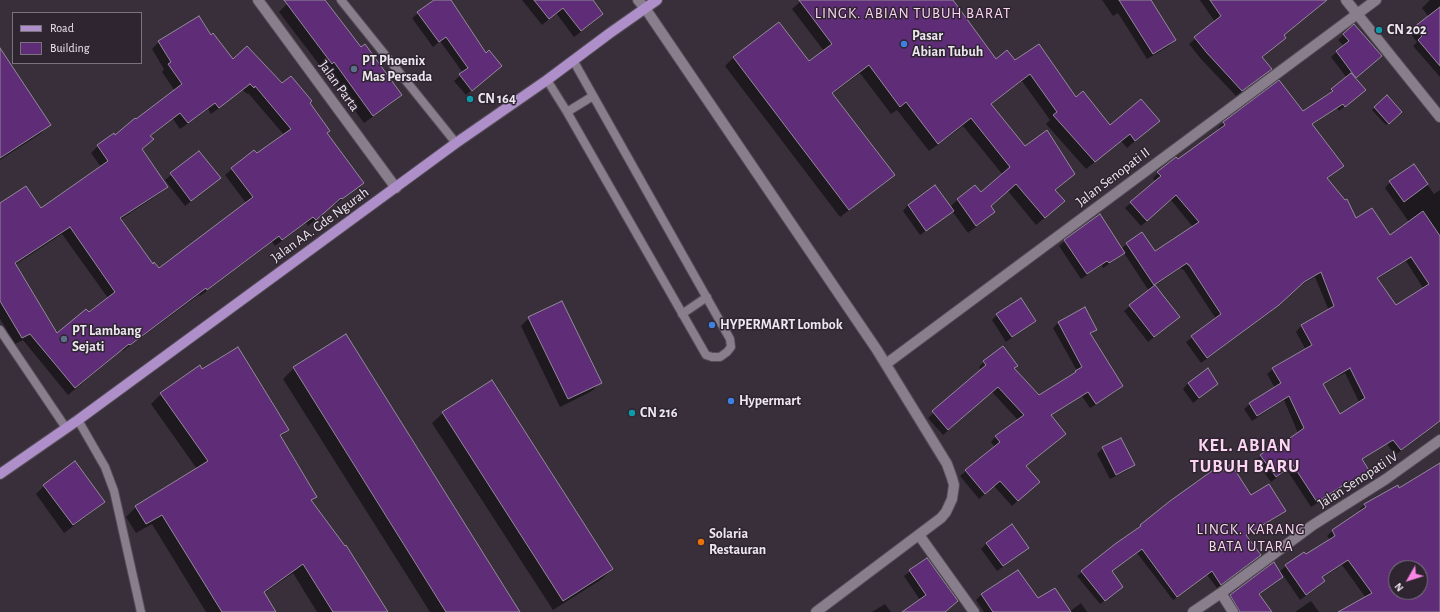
<!DOCTYPE html>
<style>
body{margin:0}
#map{position:relative;width:1440px;height:612px;overflow:hidden;background:#392f3b;font-family:"Alegreya Sans",sans-serif}
canvas{display:block}
.legend{position:absolute;left:12px;top:12px;width:130px;height:52px;box-sizing:border-box;background:#2e2531;border:1px solid #7a737d;margin:0;padding:5px 7px;list-style:none;font-size:12px;color:#ede7ef}
.legend li{display:flex;align-items:center;gap:8px;height:20px}
.legend b{width:20px;border:1px solid #7a737d}
.north{position:absolute;left:1388px;top:560px;width:40px;height:40px;box-sizing:border-box;background:#2e2531;border:1px solid #7a737d;border-radius:50%;rotate:231deg;font-size:11px;font-weight:700;line-height:16px;text-align:center;color:#ede7ef}
.north::after{content:'';display:block;margin:auto;width:14px;height:18px;background:#fb86e5;clip-path:polygon(50% 0,100% 100%,50% 72%,0 100%)}
</style>
<div id="map">
<canvas width="1440" height="612"></canvas>
<ul class="legend">
<li><b style="height:5px;background:#ae8fca"></b>Road</li>
<li><b style="height:11px;background:#5f2c77"></b>Building</li>
</ul>
<div class="north">N</div>
</div>
<script>
const c = document.querySelector('canvas').getContext('2d');
c.lineJoin = 'round';
function fillPath(path, color) { c.fillStyle = color; c.fill(path, 'evenodd'); }
const shape = rows => new Path2D(rows.map(r => 'M' + r).join(''));
function stroke(path, color, width, dash) { c.strokeStyle = color; c.lineWidth = width; c.lineCap = dash ? 'butt' : 'round'; c.setLineDash(dash || []); c.stroke(path); }
function write(font, color, halo, rows, align = 'center') {
  c.font = font + ' "Alegreya Sans",sans-serif'; c.lineWidth = 3; c.setLineDash([]); c.textBaseline = 'middle'; c.strokeStyle = halo; c.fillStyle = color; for (const [text, x, y, turn = 0] of rows) {
    c.save(); c.translate(x, y); c.rotate((+turn || 0) * Math.PI / 180); c.textAlign = isNaN(turn) ? turn : align; if (halo) c.strokeText(text, 0, 0); c.fillText(text, 0, 0); c.restore();
  }
}
fillPath(shape([
 [291,0,324,0,361,48,401,95,392,103,364,123,325,70,324,71,279,12],
 [436,0,449,0,486,54,501,66,466,95,454,81,463,73,440,41,433,47,412,18],
 [522,0,592,0,602,14,596,20,574,37,556,13,542,25],
 [802,0,952,0,996,60,1015,62,1076,98,1110,127,1158,121,1127,148,1121,141,1086,169,1046,124,1050,120,1022,81,990,105,1025,148,1074,174,1055,191,1055,209,1036,225,1008,191,990,207,993,212,986,219,968,233,952,211,920,235,903,211,908,205,935,186,950,207,957,200,975,187,980,194,1003,175,963,126,929,151,897,110,891,114,860,73,832,94,893,175,885,183,840,217,725,66,733,58,778,23,808,63,824,51,792,9],
 [1102,0,1152,0,1151,1,1175,40,1169,46,1147,59,1118,13,1113,16],
 [1200,0,1326,0,1283,35,1285,38,1262,58,1270,69,1236,96,1201,59,1189,44,1215,22],
 [1430,0,1440,0,1440,77,1413,46,1417,42,1410,33,1429,17,1422,8],
 [1354,26,1376,61,1355,79,1359,95,1339,111,1337,108,1312,125,1342,166,1327,179,1356,219,1390,236,1409,222,1385,188,1390,182,1414,166,1434,194,1440,190,1440,422,1395,455,1387,444,1361,460,1369,472,1363,478,1347,490,1344,486,1311,507,1287,470,1271,482,1256,461,1261,456,1275,449,1298,433,1284,400,1252,421,1244,409,1250,404,1275,388,1267,374,1273,369,1306,350,1296,332,1301,326,1329,311,1315,277,1297,287,1273,310,1201,363,1186,342,1216,319,1183,269,1182,270,1181,268,1154,286,1179,317,1148,342,1124,311,1149,291,1124,253,1118,258,1103,268,1102,265,1081,279,1059,246,1065,241,1121,249,1127,244,1142,234,1154,252,1193,227,1171,200,1141,226,1125,208,1156,182,1153,178,1158,173,1178,161,1220,130,1218,128,1223,123,1279,81,1302,112,1327,96,1332,90,1347,78,1331,57,1344,46,1338,40],
 [1406,261,1423,288,1396,306,1377,279],
 [1345,373,1359,402,1340,415,1322,385],
 [210,36,233,61,282,85,309,103,326,134,362,183,335,205,334,204,308,226,306,223,275,246,272,242,200,296,199,295,123,351,122,350,68,395,23,340,15,344,0,319,0,204,40,210,101,167,91,153,98,146,115,136,175,91,162,72,164,69,152,49,159,42],
 [243,90,247,94,248,93,284,135,257,154,254,151,225,175,246,203,158,269,152,265,120,220,159,194,166,187,142,149,152,139,150,137,173,119,180,129,208,109,211,114],
 [62,234,108,298,57,334,15,265],
 [0,58,49,125,40,134,0,160],
 [1387,97,1400,112,1386,125,1372,110],
 [199,152,219,178,185,206,165,180],
 [997,315,1035,321,1029,326,1006,342,992,320],
 [529,318,600,383,592,391,560,407,521,326],
 [1058,323,1096,329,1090,335,1122,386,1117,391,1090,408,1082,396,1050,416,1065,434,1025,466,1033,487,1012,506,994,486,979,499,960,476,995,447,991,442,996,436,1018,420,992,392,943,435,928,418,981,370,979,367,984,362,1016,366,1013,369,1038,397,1072,376,1077,371,1053,328],
 [346,336,519,612,430,612,283,379,294,368],
 [202,370,287,430,280,437,315,497,311,501,387,612,317,612,293,573,263,594,275,612,206,612,152,524,136,533,126,517,136,507,197,469,151,404,161,394],
 [1188,383,1217,384,1193,403,1183,389],
 [443,413,612,569,602,579,553,610,432,423],
 [1103,448,1134,465,1128,470,1110,479,1097,454],
 [1440,463,1440,612,1340,612,1366,598,1342,565,1322,578,1324,581,1318,587,1300,600,1283,575,1277,582,1259,595,1271,612,1232,612,1225,601,1230,595,1279,572,1286,566,1330,540,1327,536,1332,531,1361,512,1359,510,1365,504,1399,489],
 [1396,568,1420,568,1420,592,1396,592],
 [1220,474,1250,497,1285,510,1280,515,1245,536,1260,555,1217,588,1207,575,1173,600,1137,553,1111,572,1118,591,1100,604,1077,576],
 [44,486,103,502,95,510,64,533,36,494],
 [987,543,1028,548,1022,553,997,571,981,549],
 [927,559,957,601,945,612,903,612,920,600,904,576],
 [982,594,1038,600,1069,612,1081,603,1087,612,984,612,976,600],
 [1311,601,1319,612,1295,612],
 [885,604,891,612,872,612]
]), '#0007');
const building = shape([
 [284,0,325,0,361,47,365,44,402,95,373,116,334,62,332,64,284,0],
 [434,0,451,0,486,53,489,50,502,66,472,91,459,74,468,68,446,37,439,42,417,12,434,0],
 [534,0,593,0,603,14,581,31,563,8,549,19,534,0],
 [799,0,953,0,996,59,1007,50,1015,60,1039,44,1076,97,1083,91,1110,125,1141,99,1160,121,1135,141,1130,134,1095,162,1053,115,1057,112,1030,74,991,104,1025,146,1047,130,1075,174,1055,190,1065,201,1045,218,1016,184,991,206,995,212,976,226,957,199,975,185,981,192,1010,167,971,118,938,144,906,102,900,107,869,65,832,93,895,175,849,210,733,57,779,22,809,61,832,44,799,0],
 [1119,0,1151,0,1176,40,1153,54,1119,0],
 [1210,0,1327,0,1284,35,1286,38,1262,57,1272,69,1242,91,1207,53,1194,37,1221,16,1210,0],
 [1440,7,1440,66,1418,40,1422,36,1414,27,1440,7],
 [199,16,211,35,213,33,233,59,247,46,282,83,291,76,312,101,310,103,330,131,327,133,364,183,342,199,341,198,316,220,313,217,282,240,279,236,207,290,206,288,130,345,129,344,75,388,30,334,22,338,0,301,0,203,26,186,41,208,108,161,97,145,114,133,115,135,135,118,136,119,182,84,168,64,171,62,158,41,199,16],
 [250,84,254,88,255,86,291,129,257,153,254,150,231,168,253,197,159,268,154,262,153,264,120,218,168,187,142,149,154,139,150,136,180,113,188,123,215,103,219,108,250,84],
 [70,227,115,292,89,312,86,309,57,333,15,263,70,227],
 [1354,24,1382,56,1356,78,1336,51,1349,41,1343,34,1354,24],
 [0,48,51,125,0,158,0,48],
 [1351,73,1366,90,1345,107,1343,104,1312,124,1344,166,1327,178,1345,200,1347,199,1356,218,1372,208,1390,235,1423,211,1440,236,1440,421,1401,450,1393,440,1362,459,1370,472,1352,485,1350,481,1317,502,1293,465,1276,477,1260,455,1274,445,1276,448,1304,428,1289,396,1257,416,1249,403,1281,383,1272,368,1312,345,1301,325,1334,306,1321,272,1304,282,1279,305,1207,358,1191,336,1221,314,1189,265,1188,265,1187,263,1154,285,1126,243,1142,232,1155,251,1199,222,1176,195,1147,221,1130,202,1161,176,1157,172,1176,157,1178,159,1225,125,1223,122,1279,80,1303,111,1333,91,1331,89,1351,73],
 [1411,257,1429,284,1396,305,1377,278,1411,257],
 [1350,368,1365,398,1340,414,1323,384,1350,368],
 [1387,95,1402,112,1389,124,1374,107,1387,95],
 [199,151,221,178,191,201,170,173,199,151],
 [1414,164,1428,184,1404,202,1389,181,1414,164],
 [935,185,954,211,926,231,908,205,935,185],
 [1100,214,1125,253,1109,263,1107,261,1087,274,1064,240,1100,214],
 [1155,285,1180,317,1154,337,1129,305,1155,285],
 [1021,298,1036,321,1012,337,996,314,1021,298],
 [562,301,602,383,568,399,528,317,562,301],
 [1085,307,1097,330,1090,333,1123,386,1096,404,1088,392,1051,415,1066,434,1026,466,1040,482,1018,501,1000,481,985,494,965,470,1000,442,995,436,1024,415,998,387,948,430,932,411,986,365,983,361,1003,346,1018,366,1014,368,1039,395,1076,372,1075,371,1082,367,1058,322,1085,307],
 [346,334,520,612,446,612,293,367,346,334],
 [238,347,289,430,280,435,317,497,311,500,345,546,346,545,388,612,333,612,303,564,264,592,276,612,222,612,162,515,146,524,135,506,208,461,160,393,200,365,202,369,238,347],
 [1208,368,1218,384,1199,398,1188,383,1208,368],
 [492,380,613,569,563,601,442,412,492,380],
 [1121,438,1135,465,1116,475,1102,447,1121,438],
 [75,461,105,502,73,525,43,485,75,461],
 [1440,463,1440,612,1338,612,1372,593,1348,560,1322,577,1325,581,1306,595,1285,565,1304,552,1306,554,1335,536,1332,530,1366,507,1364,504,1398,485,1399,488,1440,463],
 [1396,568,1420,568,1420,592,1396,592,1396,568],
 [1231,464,1251,495,1269,484,1286,511,1246,535,1261,555,1221,585,1212,571,1177,597,1142,549,1112,571,1123,587,1105,601,1081,571,1115,544,1141,526,1140,525,1170,501,1216,468,1220,473,1231,464],
 [1012,524,1029,548,1003,566,986,543,1012,524],
 [927,558,958,601,945,612,902,612,926,595,909,570,927,558],
 [1274,562,1283,577,1259,594,1272,612,1240,612,1230,595,1274,562],
 [1018,570,1038,598,1055,588,1071,612,993,612,981,594,1018,570]
]);
fillPath(building, '#5f2c77');
stroke(building, '#938a99', 1);
const service = shape([
 [341,0,456,143],
 [547,80,567,112,706,355,712,357,720,357,727,352,731,347,730,339,573,60],
 [567,112,593,96],
 [682,314,707,297],
 [0,330,66,428],
 [78,420,105,467,114,491,141,612]
]);
const minor = shape([
 [258,0,396,188],
 [638,0,645,8,877,350,947,464,952,478,954,485,952,499,946,512,941,518,816,612],
 [1346,0,1440,117],
 [886,364,1376,0],
 [919,535,974,612],
 [1221,593,1233,612],
 [1193,612,1221,593,1313,525,1386,479,1440,440]
]);
const primary = shape([
 [0,474,78,420,456,143,547,80,610,33,657,0]
]);
stroke(service, '#554d57', 10);
stroke(minor, '#554d57', 12);
stroke(primary, '#554d57', 12);
stroke(service, '#897e8c', 8);
stroke(minor, '#897e8c', 10);
stroke(primary, '#ae8fca', 10);
for (const [x, y, r, color] of [
 [1379,30,4,"#0f9aa8"],
 [904,44,4,"#3f7fe0"],
 [354,69,4,"#5c6f8a"],
 [470,99,4,"#0f9aa8"],
 [712,325,4,"#3f7fe0"],
 [64,339,4,"#5c6f8a"],
 [731,401,4,"#3f7fe0"],
 [632,413,4,"#0f9aa8"],
 [701,542,4,"#e8710a"]
]) { const dot = new Path2D(); dot.arc(x, y, r, 0, 2 * Math.PI); c.fillStyle = color; c.fill(dot); stroke(dot, '#2e2531', 1.5); }
write('bold 14px', '#ede7ef', '#2e2531', [
 ["CN 202",1387,30],
 ["Pasar",912,36],
 ["Abian Tubuh",912,52],
 ["PT Phoenix",362,61],
 ["Mas Persada",362,77],
 ["CN 164",478,99],
 ["HYPERMART Lombok",720,325],
 ["PT Lambang",72,331],
 ["Sejati",72,347],
 ["Hypermart",739,401],
 ["CN 216",640,413],
 ["Solaria",709,534],
 ["Restauran",709,550]
], 'left');
write('14px', '#ede7ef', '#2e2531', [
 ["Jalan Parta",339,86,54],
 ["Jalan Senopati II",1113,177,-37],
 ["Jalan AA. Gde Ngurah",320,225,-36],
 ["Jalan Senopati IV",1358,480,-33]
]);
c.letterSpacing = '1px';
write('15px', '#fdd5f3', '#2e2531', [
 ["LINGK. ABIAN TUBUH BARAT",913,13],
 ["LINGK. KARANG",1251,529],
 ["BATA UTARA",1251,546]
]);
c.letterSpacing = '0px';
c.letterSpacing = '1px';
write('bold 18px', '#fdd5f3', '#2e2531', [
 ["KEL. ABIAN",1245,446],
 ["TUBUH BARU",1245,467]
]);
c.letterSpacing = '0px';
</script>
